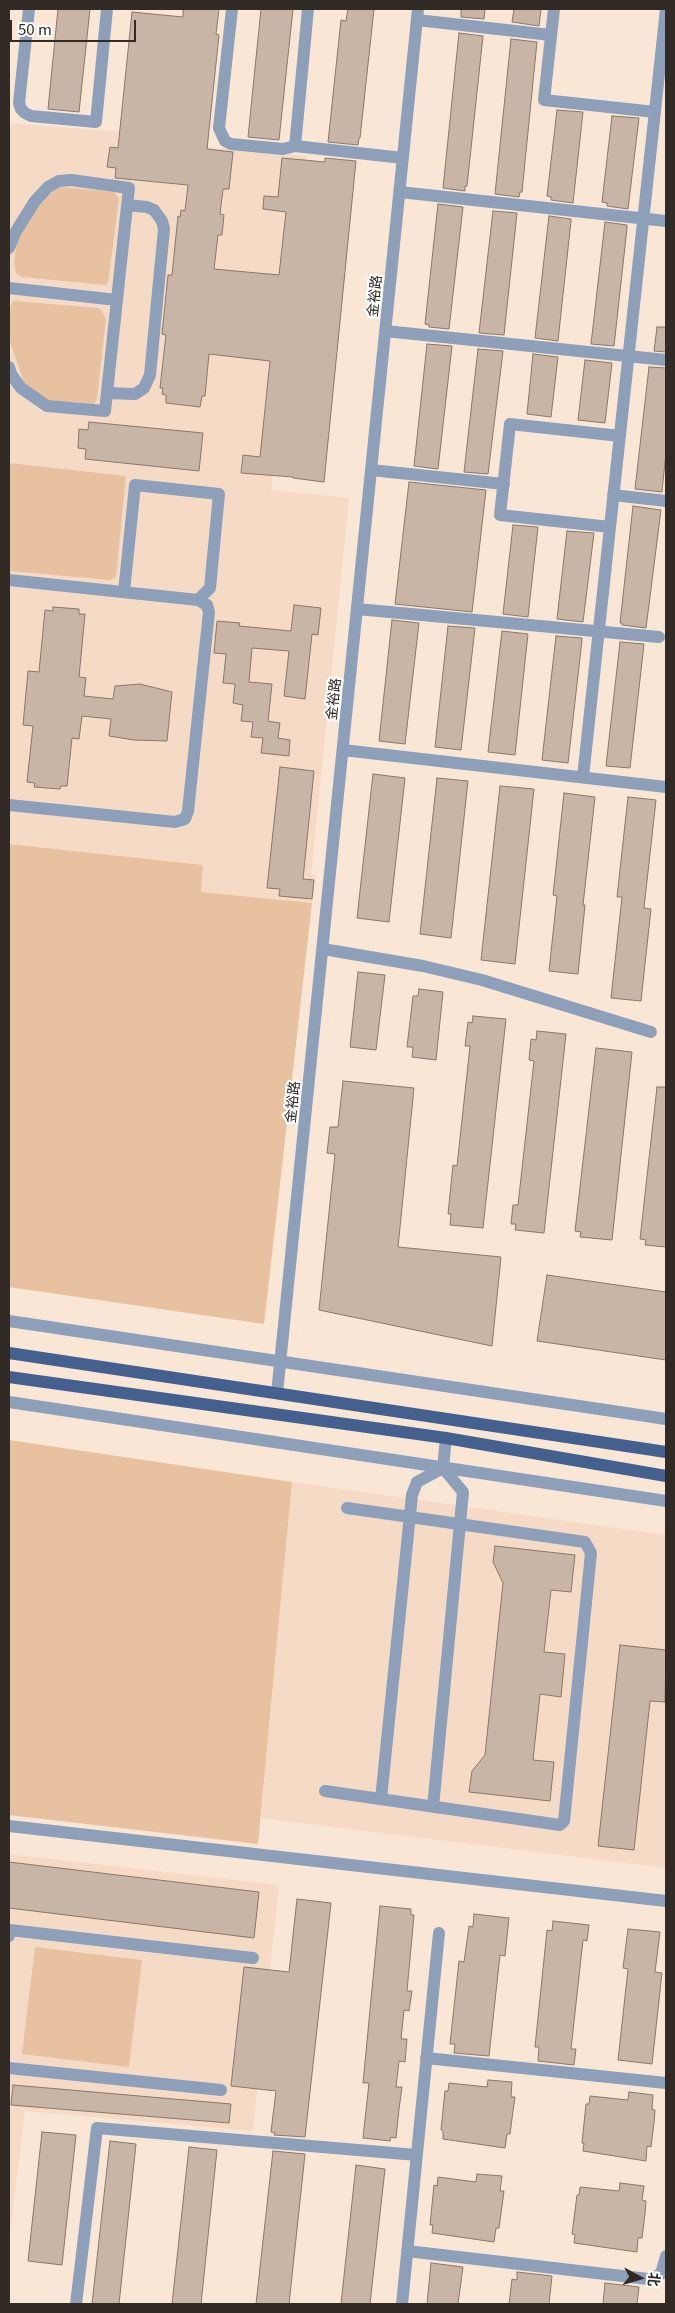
<!DOCTYPE html>
<meta charset="utf-8">
<style>
body{margin:0}
#map{position:relative;width:675px;height:2313px;overflow:hidden;background:#fae6d5;font-family:Georgia,"Noto Sans SC",serif}
canvas{display:block}
.frame{position:absolute;inset:0;border:10px solid #322a24;pointer-events:none}
.north{position:absolute;left:615px;top:2253px;width:50px;height:50px;-webkit-text-stroke:4px #fff;paint-order:stroke;rotate:96deg;font-size:14px;font-weight:700;line-height:20px;text-align:center;color:#322a24}
.north::after{content:'';display:block;margin:auto;width:18px;height:22px;background:#322a24;clip-path:polygon(50% 0,100% 100%,50% 72%,0 100%)}
.scale{position:absolute;left:10px;top:20px;width:126px;height:22px;box-sizing:border-box;border:2px solid #322a24;border-top:0;padding-left:6px;font-size:15px;line-height:18px;white-space:nowrap;color:#322a24;-webkit-text-stroke:4px #fff;paint-order:stroke}
</style>
<div id="map">
<canvas width="675" height="2313"></canvas>
<div class="frame"></div>
<div class="north">北</div>
<div class="scale">50 m</div>
</div>
<script>
const c = document.querySelector('canvas').getContext('2d');
c.lineJoin = 'round';
function fillPath(path, color) { c.fillStyle = color; c.fill(path, 'evenodd'); }
const shape = rows => new Path2D(rows.map(r => 'M' + r).join(''));
function stroke(path, color, width, dash) { c.strokeStyle = color; c.lineWidth = width; c.lineCap = dash ? 'butt' : 'round'; c.setLineDash(dash || []); c.stroke(path); }
function write(font, color, halo, rows, align = 'center') {
  c.font = font + ' Georgia,"Noto Sans SC",serif'; c.lineWidth = 4.5; c.setLineDash([]); c.textBaseline = 'middle'; c.strokeStyle = halo; c.fillStyle = color; for (const [text, x, y, turn = 0] of rows) {
    c.save(); c.translate(x, y); c.rotate((+turn || 0) * Math.PI / 180); c.textAlign = isNaN(turn) ? turn : align; if (halo) c.strokeText(text, 0, 0); c.fillText(text, 0, 0); c.restore();
  }
}
fillPath(shape([
 [9,123,161,135,161,143,307,156,271,490,349,498,311,874,316,875,312,903,201,892,203,865,9,844],
 [292,1482,666,1535,666,1868,261,1818],
 [9,1854,279,1885,253,2131,25,2111,9,2241]
]), '#f5dbc5');
fillPath(shape([
 [62,187,114,192,119,199,108,283,105,285,22,277,16,273,14,262,17,242,40,201,56,189],
 [13,301,99,308,103,313,106,319,97,399,94,404,42,400,25,385,9,339,9,310],
 [9,463,126,476,116,577,110,580,9,571],
 [9,844,203,865,201,892,312,903,264,1324,9,1287],
 [9,1440,292,1482,258,1844,9,1815],
 [35,1947,142,1960,129,2067,22,2054]
]), '#e7c1a0');
const building = shape([
 [58,9,90,9,79,112,48,109,58,9],
 [183,9,219,9,216,34,219,35,207,149,233,152,229,189,223,189,220,214,224,215,222,235,218,235,214,269,279,275,286,212,263,209,264,196,278,197,282,158,325,162,325,158,356,161,324,482,293,478,293,477,241,473,243,455,260,457,270,361,209,354,205,396,202,396,200,407,166,403,166,395,162,394,163,388,160,388,166,335,162,334,168,275,172,275,178,216,180,217,181,210,185,211,188,185,115,178,116,168,107,167,110,147,118,148,132,12,183,17,183,9],
 [261,9,293,9,279,140,248,137,261,9],
 [348,9,374,9,360,138,359,138,358,145,328,142,341,20,346,21,348,9],
 [461,9,485,9,484,19,461,17,461,9],
 [514,9,541,9,539,26,512,22,514,9],
 [459,33,483,36,467,186,465,186,465,191,443,188,459,33],
 [511,39,537,42,522,192,520,192,519,197,495,194,511,39],
 [557,110,583,112,573,203,551,200,551,197,547,196,557,110],
 [612,116,639,118,628,209,607,206,607,203,602,202,612,116],
 [438,204,463,207,449,329,429,327,429,325,425,324,438,204],
 [493,211,517,213,504,335,479,333,493,211],
 [549,216,571,219,571,221,558,341,535,338,549,216],
 [605,222,627,225,627,228,614,346,591,344,605,222],
 [657,327,666,327,666,352,654,351,657,327],
 [427,344,452,346,438,469,414,466,427,344],
 [478,349,503,351,488,474,464,472,478,349],
 [533,354,558,357,551,417,527,414,533,354],
 [585,360,612,363,605,423,578,420,585,360],
 [649,367,666,368,666,452,662,492,635,489,649,367],
 [89,422,203,433,199,471,85,459,86,449,78,448,79,429,88,430,89,422],
 [409,482,486,490,472,612,395,604,409,482],
 [633,506,661,510,646,628,622,625,622,623,620,623,633,506],
 [513,525,538,527,528,617,503,614,513,525],
 [567,531,594,533,583,622,557,619,567,531],
 [294,605,321,608,318,635,312,634,305,699,284,696,289,651,252,648,249,682,272,684,268,721,280,723,278,738,290,740,289,756,261,753,263,738,251,737,253,722,241,721,243,705,233,703,235,684,223,683,226,654,214,653,217,621,240,623,239,626,291,631,294,605],
 [53,607,79,609,79,614,85,614,79,677,86,678,84,696,113,699,115,686,140,684,172,692,167,741,134,740,109,736,111,719,82,716,79,739,72,738,67,786,61,786,60,789,34,787,35,783,27,782,33,726,23,725,28,671,39,672,45,610,53,611,53,607],
 [392,620,419,623,405,744,379,741,392,620],
 [448,626,475,628,461,750,435,747,448,626],
 [502,631,528,634,515,755,488,752,502,631],
 [556,636,582,638,582,640,568,763,542,760,556,636],
 [620,642,644,644,630,768,606,766,620,642],
 [280,767,314,771,303,879,314,880,312,899,279,896,280,889,267,888,280,767],
 [373,774,405,778,389,922,357,918,373,774],
 [437,778,468,781,451,938,420,934,437,778],
 [500,786,534,789,515,964,481,960,500,786],
 [564,793,595,797,583,905,585,905,578,974,549,971,557,896,553,895,564,793],
 [628,797,656,800,644,908,651,909,641,1001,611,998,622,897,617,897,628,797],
 [358,972,385,975,376,1050,350,1047,358,972],
 [419,989,443,992,436,1060,412,1057,413,1047,407,1047,413,996,418,996,419,989],
 [473,1016,506,1019,483,1228,450,1225,451,1214,448,1214,453,1165,457,1166,470,1046,465,1046,468,1022,472,1023,473,1016],
 [537,1031,566,1034,544,1233,515,1230,516,1224,511,1224,513,1205,518,1205,534,1061,529,1060,531,1039,536,1040,537,1031],
 [596,1048,632,1052,612,1240,580,1237,581,1232,575,1231,596,1048],
 [343,1081,414,1088,398,1247,501,1257,492,1346,319,1310,335,1154,327,1153,330,1127,338,1127,343,1081],
 [657,1087,666,1087,666,1247,645,1245,646,1240,640,1239,657,1087],
 [547,1275,666,1292,666,1360,537,1341,547,1275],
 [495,1546,575,1555,571,1592,551,1590,544,1652,565,1654,561,1697,540,1694,533,1760,554,1762,550,1801,469,1792,472,1771,485,1755,503,1583,493,1562,495,1546],
 [620,1645,666,1650,665,1702,650,1701,634,1850,598,1846,620,1645],
 [9,1862,259,1892,254,1938,9,1908,9,1862],
 [297,1899,331,1903,305,2137,274,2135,275,2133,271,2132,276,2091,231,2086,244,1967,289,1972,297,1899],
 [380,1906,411,1909,411,1915,414,1915,407,1991,412,1991,409,2011,404,2010,401,2039,407,2039,405,2062,399,2061,396,2087,402,2087,399,2109,396,2138,391,2137,390,2141,363,2138,369,2083,363,2083,380,1906],
 [474,1914,509,1918,505,1956,500,1955,489,2056,454,2053,455,2044,450,2044,459,1961,464,1962,469,1926,473,1927,474,1914],
 [553,1921,589,1925,587,1941,583,1940,571,2049,576,2049,574,2065,538,2061,539,2047,535,2047,547,1930,552,1931,553,1921],
 [628,1929,660,1932,655,1972,662,1973,652,2064,618,2060,628,1969,623,1968,628,1929],
 [488,2080,512,2082,511,2097,515,2097,513,2111,510,2134,507,2134,505,2148,443,2139,443,2131,441,2130,445,2091,448,2091,449,2083,487,2087,488,2080],
 [13,2085,231,2104,229,2123,11,2105,13,2085],
 [629,2092,653,2095,652,2109,655,2110,654,2123,651,2147,647,2146,646,2161,583,2151,584,2143,582,2143,586,2104,589,2104,590,2096,628,2100,629,2092],
 [42,2132,76,2135,62,2265,28,2261,42,2132],
 [110,2141,136,2144,119,2304,92,2304,110,2141],
 [189,2147,217,2150,201,2304,172,2304,189,2147],
 [273,2151,305,2154,289,2304,256,2304,273,2151],
 [356,2165,385,2169,370,2304,341,2304,356,2165],
 [477,2174,502,2176,500,2191,504,2191,502,2206,499,2228,496,2228,494,2242,432,2233,433,2225,430,2225,434,2185,437,2186,438,2177,476,2182,477,2174],
 [620,2183,644,2186,642,2200,646,2201,645,2214,642,2238,638,2238,637,2252,574,2243,575,2235,572,2234,577,2195,579,2195,580,2187,619,2191,620,2183],
 [431,2263,463,2267,458,2304,427,2304,431,2263],
 [517,2272,552,2276,549,2304,509,2304,512,2279,517,2280,517,2272],
 [605,2283,639,2287,637,2304,603,2304,605,2283]
]);
fillPath(building, '#c9b5a5');
stroke(building, '#897768', 1);
stroke(shape([
 [29,9,19,103,21,109,25,113,31,116,96,122,107,9],
 [232,9,219,128,225,141,231,144,283,149,295,146,403,158],
 [554,9,544,100,655,112],
 [417,20,551,35],
 [295,146,308,9],
 [400,192,666,221],
 [9,248,15,233,35,201,48,187,59,181,71,180,129,188,105,411,47,406,21,388,11,374,9,367],
 [9,288,117,300],
 [385,331,666,360],
 [107,393,135,394,144,388,150,375,164,229,162,221,154,210,147,207,127,205],
 [371,470,504,484],
 [613,495,666,501],
 [610,527,500,515,510,424,620,436],
 [9,580,198,600,207,605,209,612,188,811,185,819,175,822,9,805],
 [124,592,135,485,219,494,210,588,198,600],
 [357,609,659,637],
 [343,750,666,787],
 [583,777,666,9],
 [323,949,423,966,482,980,651,1032],
 [9,1321,666,1419],
 [277,1393,418,9],
 [9,1402,666,1501],
 [443,1468,446,1438],
 [325,1791,560,1825,564,1821,591,1553,585,1542,347,1508],
 [381,1799,412,1495,417,1482,443,1468,463,1492,433,1807],
 [9,1826,666,1901],
 [9,1936,10,1930,253,1958],
 [426,2058,666,2083],
 [9,2068,221,2090],
 [407,2251,648,2279,661,2274,666,2256],
 [76,2304,97,2128,417,2155],
 [402,2304,439,1933]
]), '#8e9fba', 12);
stroke(shape([
 [9,1353,666,1452],
 [9,1377,446,1438,666,1476]
]), '#44608e', 12);
write('14px', '#322a24', '#fff', [
 ["金裕路",374,296,-84],
 ["金裕路",333,699,-84],
 ["金裕路",292,1102,-84]
]);
</script>
